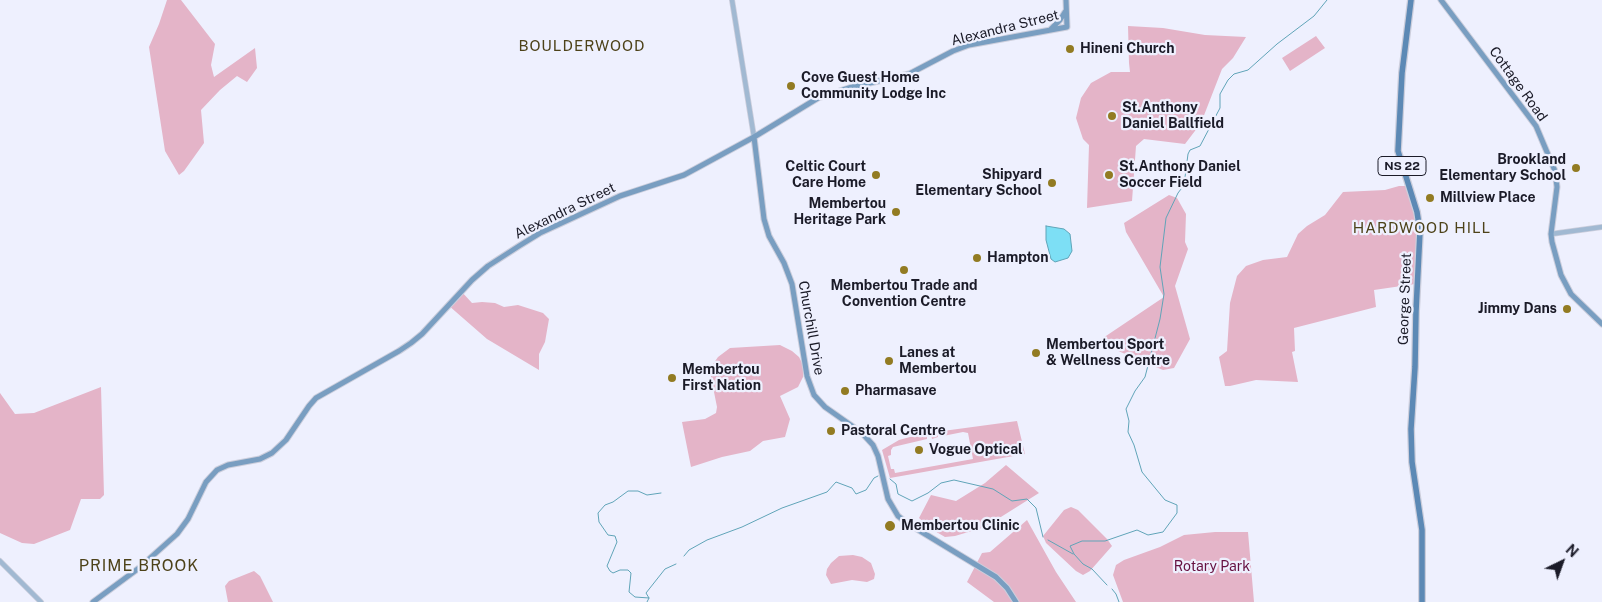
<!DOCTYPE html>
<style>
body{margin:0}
#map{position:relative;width:1602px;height:602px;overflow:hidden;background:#eef0fe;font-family:"Public Sans",sans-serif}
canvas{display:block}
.north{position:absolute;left:1537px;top:537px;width:50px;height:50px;-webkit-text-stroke:4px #eef0fe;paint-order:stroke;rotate:42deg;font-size:14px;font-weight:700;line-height:20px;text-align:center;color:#1b1b28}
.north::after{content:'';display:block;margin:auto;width:18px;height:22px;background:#1b1b28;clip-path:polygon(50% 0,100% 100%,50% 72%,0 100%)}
</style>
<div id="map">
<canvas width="1602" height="602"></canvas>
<div class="north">N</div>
</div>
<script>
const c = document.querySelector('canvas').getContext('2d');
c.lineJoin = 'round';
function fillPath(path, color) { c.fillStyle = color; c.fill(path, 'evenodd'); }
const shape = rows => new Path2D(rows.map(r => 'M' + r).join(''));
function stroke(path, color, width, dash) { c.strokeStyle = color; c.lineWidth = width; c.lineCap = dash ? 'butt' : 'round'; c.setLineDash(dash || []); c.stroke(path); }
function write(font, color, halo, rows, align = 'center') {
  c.font = font + ' "Public Sans",sans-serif'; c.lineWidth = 4.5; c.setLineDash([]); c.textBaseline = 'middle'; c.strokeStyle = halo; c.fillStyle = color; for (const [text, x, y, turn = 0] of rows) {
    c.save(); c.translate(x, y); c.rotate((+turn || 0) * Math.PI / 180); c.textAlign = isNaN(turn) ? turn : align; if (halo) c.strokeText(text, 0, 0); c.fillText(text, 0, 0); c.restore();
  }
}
fillPath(shape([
 [167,0,181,0,215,44,211,65,214,77,255,48,257,68,247,82,237,76,220,90,201,110,204,143,184,171,179,175,165,151,149,47,159,24],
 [1128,26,1163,28,1205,35,1246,37,1233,58,1222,69,1201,123,1185,144,1144,139,1136,146,1132,201,1087,208,1089,145,1083,139,1076,118,1081,98,1091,83,1111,72,1130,72,1129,63],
 [1316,36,1325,48,1290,71,1282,58],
 [1399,186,1407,186,1417,225,1415,284,1374,290,1376,307,1294,328,1295,351,1292,352,1298,382,1256,380,1230,386,1225,386,1219,357,1227,351,1230,303,1237,276,1246,266,1263,260,1287,257,1298,234,1307,226,1325,215,1343,192,1385,190],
 [1169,195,1177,198,1186,214,1185,242,1188,249,1175,286,1190,339,1174,368,1163,370,1097,342,1164,297,1126,232,1124,223],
 [461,291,472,303,482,302,495,303,504,307,518,305,543,313,549,319,545,342,539,354,539,370,487,339,448,305],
 [780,345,792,351,799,357,803,365,803,377,798,387,780,396,790,419,785,437,763,441,750,451,722,457,691,467,682,422,705,419,716,413,717,407,711,377,711,367,718,357,730,348],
 [101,387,104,495,100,499,81,499,70,530,34,544,22,543,0,533,0,393,15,414,34,413],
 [1017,421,1025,454,890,478,882,450,899,440,910,437,935,433,937,433,938,437,932,439,931,435,927,435,927,439,893,447,891,450,891,455,888,456,891,469,894,469,895,473,973,459,968,433,963,432,943,436,943,431],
 [1006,465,1039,493,985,527,955,536,945,537,933,530,919,518,931,495,956,501,985,483],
 [1071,507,1078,510,1107,539,1112,546,1090,571,1083,575,1076,571,1046,543,1043,536,1064,510],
 [1027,520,1056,572,1076,602,994,602,967,582,982,553,990,552],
 [1215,532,1248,532,1254,602,1123,602,1113,575,1116,565,1124,560,1160,547,1184,535],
 [853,555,862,557,871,563,875,574,874,579,867,582,852,580,831,584,826,575,827,569,831,563,839,556],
 [254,571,260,576,273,602,228,602,225,586,229,581]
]), '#e4b4c8');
const water = shape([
 [1046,226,1064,229,1070,234,1072,251,1068,258,1055,262,1051,259,1046,240,1046,226]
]);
fillPath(water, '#7ddff5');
stroke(water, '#60a4b8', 1);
stroke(shape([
 [890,479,896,484,898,494,912,501,928,493,941,483,954,480,993,489,1012,501,1027,499,1036,508,1043,537],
 [1048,540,1073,554],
 [684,556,689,550,707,540,742,527,782,508,827,492,836,482,852,488,856,494,866,490,874,478,878,476],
 [1107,585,1092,569,1083,564,1074,554,1070,546,1082,541,1105,541,1137,530,1148,535,1163,532,1177,513,1177,505,1165,500,1142,472,1134,445,1128,432,1129,421,1126,409,1135,391,1145,377,1160,319,1164,294,1160,267,1166,218,1178,193,1184,185,1188,154,1190,150,1200,146,1220,108,1220,94,1228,80,1234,74,1248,70,1277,44,1314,16,1327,0],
 [1112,589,1116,594,1119,602],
 [649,598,635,597,629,592,631,573,628,570,620,570,613,573,610,571,607,566,617,542,615,536,608,535,599,522,598,513,605,505,613,502,628,491,638,491,647,495,661,493],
 [647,602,649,598,646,593,665,569,676,564]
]), '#60a4b8', 1);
const tertiary = shape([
 [732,0,754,137],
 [1551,234,1602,227],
 [0,561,41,602]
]);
const secondary = shape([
 [1441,0,1536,126,1555,171,1557,187,1551,234,1552,242,1561,275,1571,294,1602,324],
 [1050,30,1060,20,1065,12],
 [754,137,764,219,769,236,784,263,792,284,807,376,814,395,825,407,862,433,873,445,878,456,888,499,898,516,907,523,996,577,1007,588,1016,602],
 [93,602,139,568,177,534,188,519,206,482,217,470,228,465,260,459,272,453,286,440,309,406,316,398,399,351,411,343,422,334,472,280,488,266,519,246,540,233,620,196,684,175,754,137,818,98,852,87,909,74,953,51,969,45,1067,27,1066,0]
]);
const primary = shape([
 [1411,0,1402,73,1398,151,1417,212,1420,231,1416,311,1415,367,1411,429,1412,462,1422,530,1422,602]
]);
stroke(tertiary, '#cccedc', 6);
stroke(secondary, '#cccedc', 7);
stroke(primary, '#cccedc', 8);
stroke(tertiary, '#a1b9d2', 4.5);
stroke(secondary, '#799ec1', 5);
stroke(primary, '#5c89b5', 5.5);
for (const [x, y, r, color] of [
 [1070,49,5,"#927b22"],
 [791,86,5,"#927b22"],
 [1112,116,5,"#927b22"],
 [1576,168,5,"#927b22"],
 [876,175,5,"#927b22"],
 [1109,175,5,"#927b22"],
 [1052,183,5,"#927b22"],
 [1430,198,5,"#927b22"],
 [896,212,5,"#927b22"],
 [977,258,5,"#927b22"],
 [904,270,5,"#927b22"],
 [1567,309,5,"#927b22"],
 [1036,353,5,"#927b22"],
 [889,361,5,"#927b22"],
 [672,378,5,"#927b22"],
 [845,391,5,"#927b22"],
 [831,431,5,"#927b22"],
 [919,450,5,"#927b22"],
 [890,526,6,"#927b22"]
]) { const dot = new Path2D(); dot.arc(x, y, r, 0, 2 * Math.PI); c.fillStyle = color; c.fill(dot); stroke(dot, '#eef0fe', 2); }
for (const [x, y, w] of [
 [1402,166,48]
]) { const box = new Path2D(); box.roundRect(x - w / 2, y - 9.5, w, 19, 4); c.fillStyle = '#eef0fe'; c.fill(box); stroke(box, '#1b1b28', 1); }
write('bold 12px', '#1b1b28', null, [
 ["NS 22",1402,166]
]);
write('14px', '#1b1b28', '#eef0fe', [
 ["Alexandra Street",1005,28,-14],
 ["Cottage Road",1518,84,54],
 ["Alexandra Street",565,211,-26],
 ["George Street",1405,299,-88],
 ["Churchill Drive",811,328,80]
]);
write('bold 14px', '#1b1b28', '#eef0fe', [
 ["Hineni Church",1080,49],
 ["Cove Guest Home",801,78],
 ["Community Lodge Inc",801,94],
 ["St.Anthony",1122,108],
 ["Daniel Ballfield",1122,124],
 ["Brookland",1566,160,"right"],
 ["Elementary School",1566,176,"right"],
 ["Celtic Court",866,167,"right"],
 ["Care Home",866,183,"right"],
 ["St.Anthony Daniel",1119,167],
 ["Soccer Field",1119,183],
 ["Shipyard",1042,175,"right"],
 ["Elementary School",1042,191,"right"],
 ["Millview Place",1440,198],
 ["Membertou",886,204,"right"],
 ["Heritage Park",886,220,"right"],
 ["Hampton",987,258],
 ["Membertou Trade and",904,286,"center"],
 ["Convention Centre",904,302,"center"],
 ["Jimmy Dans",1557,309,"right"],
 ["Membertou Sport",1046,345],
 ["& Wellness Centre",1046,361],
 ["Lanes at",899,353],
 ["Membertou",899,369],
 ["Membertou",682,370],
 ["First Nation",682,386],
 ["Pharmasave",855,391],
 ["Pastoral Centre",841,431],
 ["Vogue Optical",929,450],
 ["Membertou Clinic",901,526]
], 'left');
write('14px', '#661041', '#eef0fe', [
 ["Rotary Park",1212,567]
]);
c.letterSpacing = '1px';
write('15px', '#4d4219', '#eef0fe', [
 ["BOULDERWOOD",582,46],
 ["HARDWOOD HILL",1422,228]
]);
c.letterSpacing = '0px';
c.letterSpacing = '1px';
write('16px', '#4d4219', '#eef0fe', [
 ["PRIME BROOK",139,566]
]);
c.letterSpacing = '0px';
</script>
